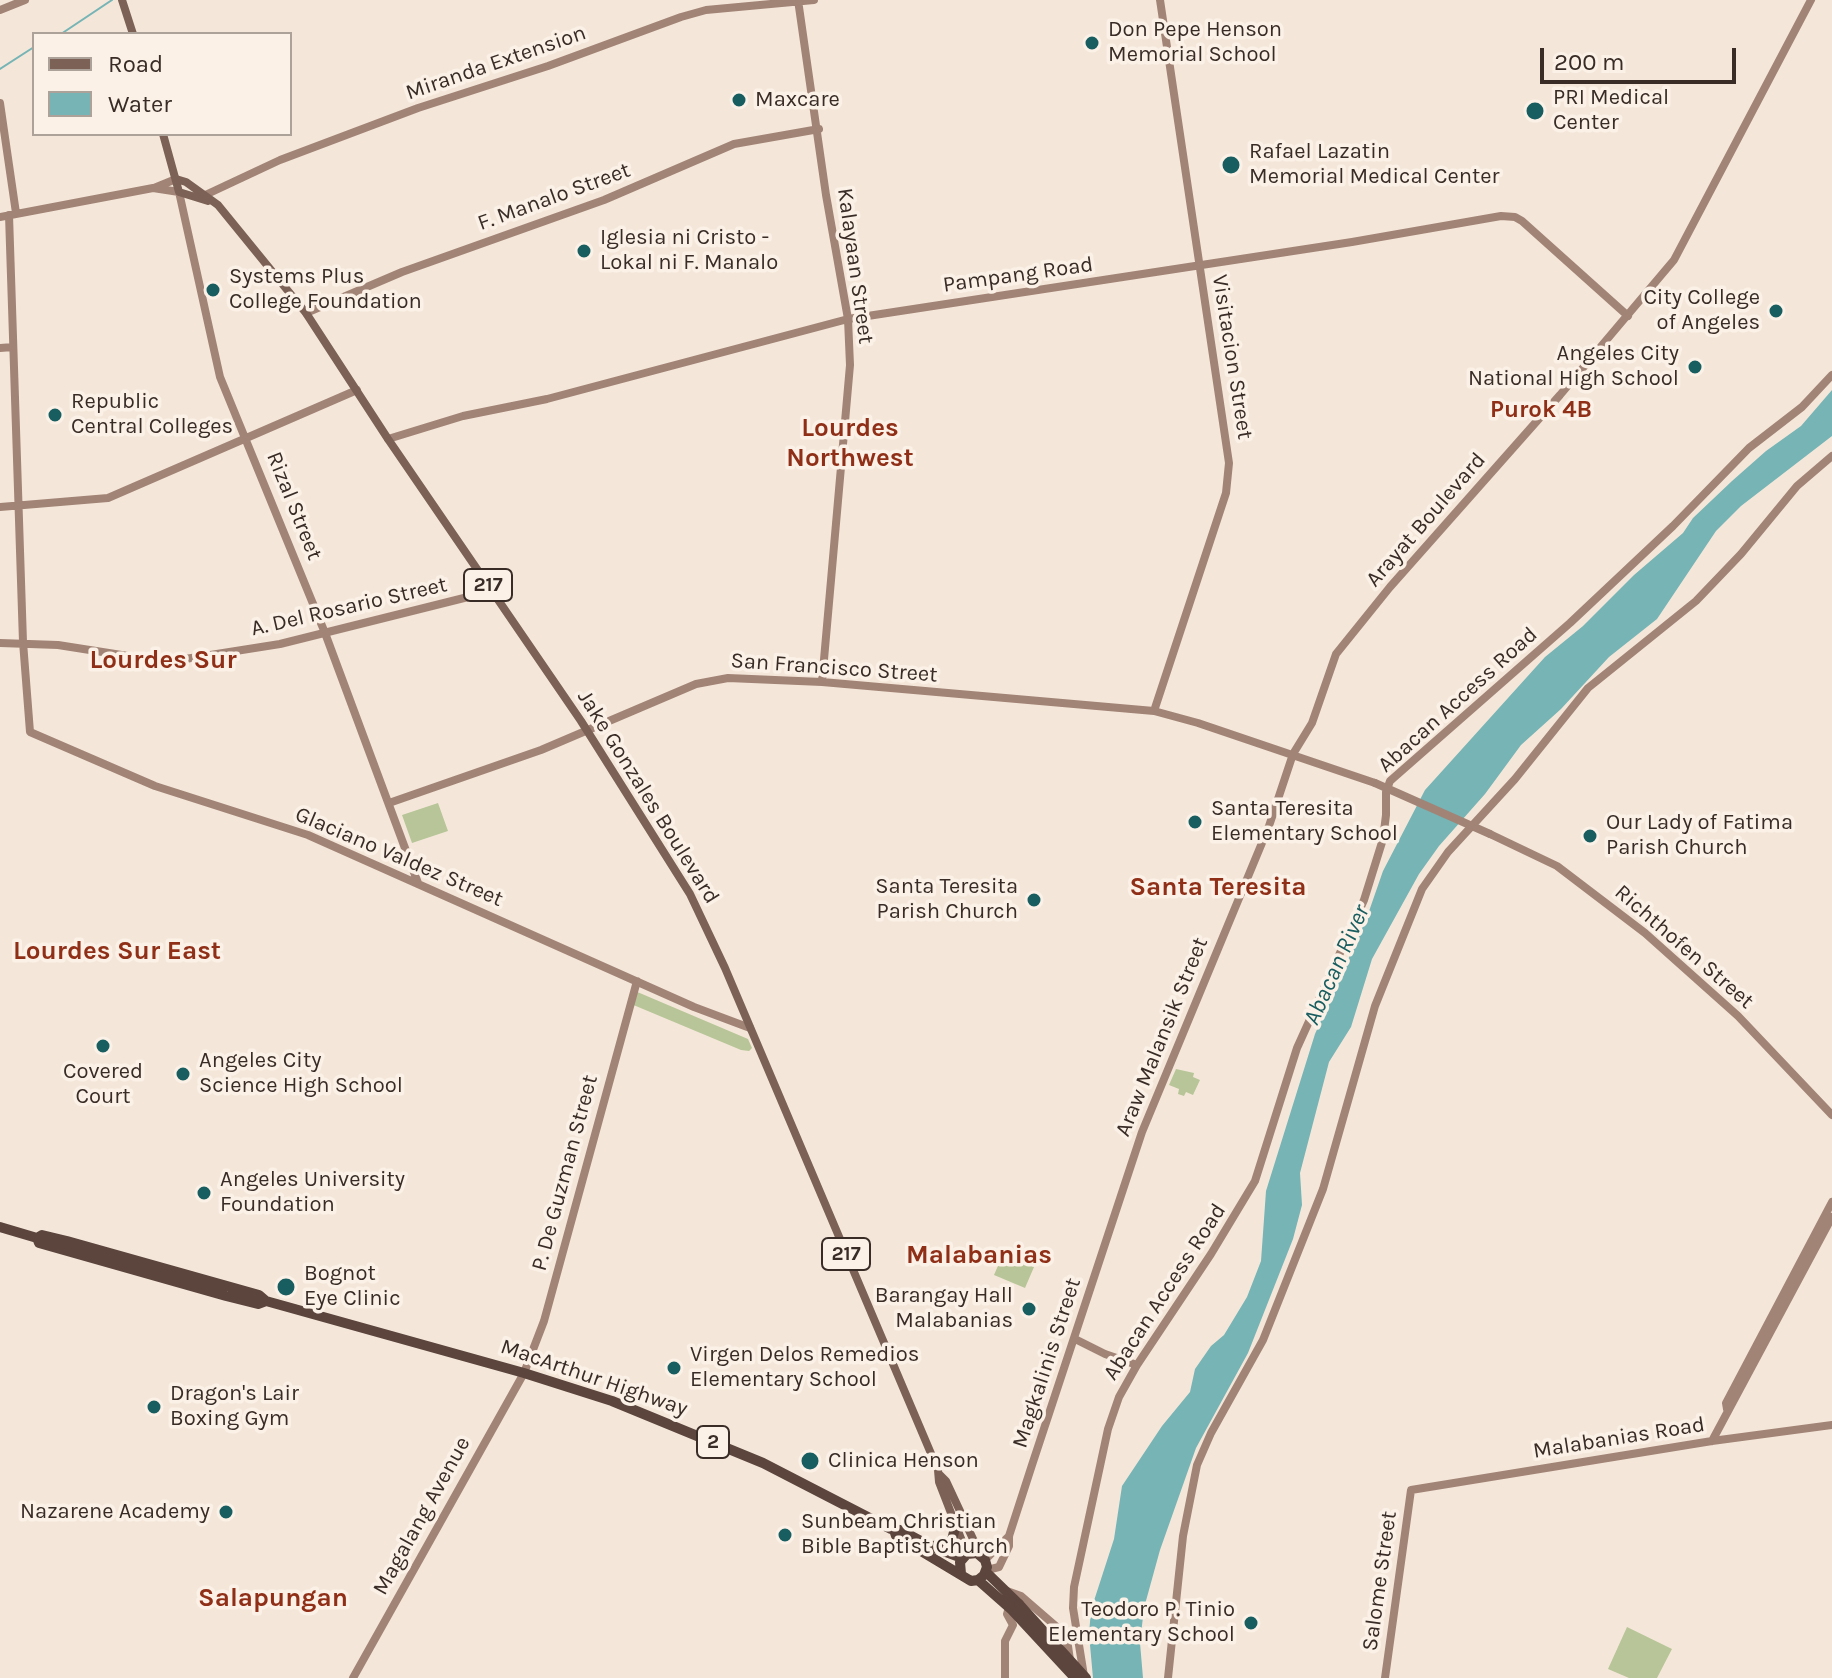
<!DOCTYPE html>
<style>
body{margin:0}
#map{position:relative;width:1832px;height:1678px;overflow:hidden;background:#f4e7da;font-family:Karla,sans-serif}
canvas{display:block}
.legend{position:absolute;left:32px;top:32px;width:260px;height:104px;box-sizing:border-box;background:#fbf1e7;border:2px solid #ada29a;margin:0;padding:10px 14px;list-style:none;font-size:24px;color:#392c27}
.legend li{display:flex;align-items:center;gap:16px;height:40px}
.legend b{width:40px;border:2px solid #ada29a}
.scale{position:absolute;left:1540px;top:48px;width:196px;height:36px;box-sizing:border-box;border:4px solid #392c27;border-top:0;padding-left:10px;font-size:24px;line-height:28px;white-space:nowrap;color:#392c27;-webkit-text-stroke:6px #fbf1e7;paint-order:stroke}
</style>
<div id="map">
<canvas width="1832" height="1678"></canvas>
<ul class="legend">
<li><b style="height:10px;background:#7c6156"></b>Road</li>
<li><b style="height:22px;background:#76b4b5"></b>Water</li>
</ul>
<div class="scale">200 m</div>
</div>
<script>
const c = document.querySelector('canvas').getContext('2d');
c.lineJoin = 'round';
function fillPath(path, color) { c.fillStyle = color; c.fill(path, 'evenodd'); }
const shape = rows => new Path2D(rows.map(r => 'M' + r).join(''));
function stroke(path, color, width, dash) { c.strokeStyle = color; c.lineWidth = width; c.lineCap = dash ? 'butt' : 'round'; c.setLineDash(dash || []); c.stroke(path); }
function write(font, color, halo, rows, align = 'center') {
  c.font = font + ' Karla,sans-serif'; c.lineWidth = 7; c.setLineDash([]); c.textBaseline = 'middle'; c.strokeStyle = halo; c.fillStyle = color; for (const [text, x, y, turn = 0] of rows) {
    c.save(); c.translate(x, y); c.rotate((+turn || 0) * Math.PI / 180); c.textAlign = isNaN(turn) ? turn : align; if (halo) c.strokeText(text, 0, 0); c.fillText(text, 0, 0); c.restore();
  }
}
fillPath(shape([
 [438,803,448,831,412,843,402,815],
 [635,991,748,1039,752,1048,749,1051,741,1050,631,1004],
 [1176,1069,1194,1073,1193,1077,1200,1080,1193,1095,1186,1092,1184,1096,1178,1094,1179,1089,1169,1085],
 [1003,1254,1034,1267,1025,1288,994,1275],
 [1627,1627,1672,1649,1657,1678,1629,1678,1608,1669]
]), '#b8c598');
fillPath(shape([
 [1832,390,1832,436,1741,506,1716,531,1657,619,1609,657,1561,709,1521,745,1485,794,1439,846,1419,874,1372,959,1351,1027,1329,1062,1300,1173,1302,1205,1293,1239,1248,1353,1196,1448,1160,1550,1144,1608,1140,1643,1143,1678,1093,1678,1089,1634,1091,1610,1114,1539,1122,1486,1162,1426,1190,1392,1195,1369,1211,1346,1224,1335,1247,1297,1261,1261,1266,1191,1315,1034,1367,917,1383,871,1425,790,1545,657,1583,626,1634,575,1683,533,1693,518,1732,481,1766,451,1801,426]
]), '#76b4b5');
stroke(shape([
 [61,34,112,0],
 [0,69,34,47]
]), '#76b4b5', 2);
stroke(shape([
 [798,0,826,195,848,319,850,365,822,682],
 [0,10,25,0],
 [0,103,16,213],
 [154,188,176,179],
 [201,197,280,160,418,108,548,66,681,17,706,10,814,0],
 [9,215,23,642,30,732,155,786,308,835,694,1007,750,1028],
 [0,217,153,188,179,192,220,377,325,633,418,883],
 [306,313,402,272,604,200,734,144,819,129],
 [0,348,13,347],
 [388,439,463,416,547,399,848,319,1352,242,1501,216,1515,217,1522,221,1628,316],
 [0,507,108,498,357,390],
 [0,643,58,645,166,662,280,644,492,591],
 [1154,711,1226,493,1229,463,1160,0],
 [389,803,541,750,696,684,728,678,822,682,1154,711,1198,723,1375,783],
 [1490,834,1557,866,1645,933,1738,1016,1832,1115],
 [1075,1339,1105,1354,1137,1365],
 [1727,1409,1726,1403,1832,1202],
 [1712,1441,1832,1217],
 [985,1560,1009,1536],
 [987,1570,999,1567,1009,1546,1009,1536,1032,1465,1142,1132,1269,826,1293,754,1312,723,1336,654,1390,587,1560,395,1674,260,1811,0],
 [1007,1591,1021,1596,1058,1628,1068,1646,1070,1660],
 [1084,1676,1073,1608,1074,1587,1108,1429,1119,1397,1137,1365,1211,1254,1255,1181,1297,1048,1364,900,1383,839,1386,815,1386,792,1390,781,1570,623,1673,526,1749,448,1802,407,1832,375],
 [353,1678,524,1373,544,1321,637,981],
 [1005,1678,1005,1641,1013,1625,1007,1614,1009,1607],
 [1168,1678,1183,1536,1197,1465,1211,1433,1263,1340,1323,1189,1375,1006,1422,889,1448,852,1515,779,1588,688,1696,601,1741,554,1797,486,1832,456],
 [1385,1678,1411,1490,1712,1441,1832,1425]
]), '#a28476', 8);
stroke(shape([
 [122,0,133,34],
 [163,134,179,192,208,201],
 [176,179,186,182,218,205,306,313,388,439,581,721,690,894,725,968,938,1470,939,1482,967,1554],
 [939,1474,946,1481,980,1554]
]), '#7c6156', 8);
stroke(shape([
 [0,1227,37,1238,42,1235,67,1241,259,1295,266,1301],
 [37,1238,39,1243,226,1296,258,1304,266,1301,284,1306,524,1373,612,1401,763,1463,891,1529,900,1530,930,1546,962,1558],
 [894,1530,896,1536,971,1581,978,1580,984,1575,987,1567,985,1560,977,1553,967,1554,960,1562,961,1574],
 [932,1546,943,1545,952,1540,956,1524],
 [986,1572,1019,1604],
 [978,1580,1012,1610,1075,1678]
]), '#5b453d', 10);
stroke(shape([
 [1375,783,1490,834]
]), '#a28476', 8);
stroke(shape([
 [1019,1604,1086,1678]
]), '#5b453d', 10);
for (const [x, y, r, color] of [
 [1092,43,8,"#185d5f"],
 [739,100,8,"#185d5f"],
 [1535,111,10,"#185d5f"],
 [1231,165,10,"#185d5f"],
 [584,251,8,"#185d5f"],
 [213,290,8,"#185d5f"],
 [1776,311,8,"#185d5f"],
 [1695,367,8,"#185d5f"],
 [55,415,8,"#185d5f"],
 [1195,822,8,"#185d5f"],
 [1590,836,8,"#185d5f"],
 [1034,900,8,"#185d5f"],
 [103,1046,8,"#185d5f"],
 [183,1074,8,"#185d5f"],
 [204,1193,8,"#185d5f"],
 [286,1287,10,"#185d5f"],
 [1029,1309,8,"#185d5f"],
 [674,1368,8,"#185d5f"],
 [154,1407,8,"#185d5f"],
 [810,1461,10,"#185d5f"],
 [226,1512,8,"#185d5f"],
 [785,1535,8,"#185d5f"],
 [1251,1623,8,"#185d5f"]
]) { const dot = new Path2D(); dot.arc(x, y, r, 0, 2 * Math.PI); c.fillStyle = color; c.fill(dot); stroke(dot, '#fbf1e7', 3); }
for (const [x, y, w] of [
 [488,585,48],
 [846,1254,48],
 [713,1442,32]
]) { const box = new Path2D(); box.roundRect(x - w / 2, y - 16, w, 32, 6); c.fillStyle = '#fbf1e7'; c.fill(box); stroke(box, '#392c27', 2); }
write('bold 20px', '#392c27', null, [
 ["217",488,585],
 ["217",846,1254],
 ["2",713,1442]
]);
write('22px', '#392c27', '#fbf1e7', [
 ["Don Pepe Henson",1108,30],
 ["Memorial School",1108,55],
 ["PRI Medical",1553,98],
 ["Center",1553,123],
 ["Maxcare",755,100],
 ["Rafael Lazatin",1249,152],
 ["Memorial Medical Center",1249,177],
 ["Iglesia ni Cristo -",600,238],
 ["Lokal ni F. Manalo",600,263],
 ["Systems Plus",229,277],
 ["College Foundation",229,302],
 ["City College",1760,298,"right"],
 ["of Angeles",1760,323,"right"],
 ["Angeles City",1679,354,"right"],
 ["National High School",1679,379,"right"],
 ["Republic",71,402],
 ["Central Colleges",71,427],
 ["Santa Teresita",1211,809],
 ["Elementary School",1211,834],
 ["Our Lady of Fatima",1606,823],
 ["Parish Church",1606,848],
 ["Santa Teresita",1018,887,"right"],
 ["Parish Church",1018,912,"right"],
 ["Angeles City",199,1061],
 ["Science High School",199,1086],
 ["Covered",103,1072,"center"],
 ["Court",103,1097,"center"],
 ["Angeles University",220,1180],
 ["Foundation",220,1205],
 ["Bognot",304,1274],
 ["Eye Clinic",304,1299],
 ["Barangay Hall",1013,1296,"right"],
 ["Malabanias",1013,1321,"right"],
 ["Virgen Delos Remedios",690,1355],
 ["Elementary School",690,1380],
 ["Dragon's Lair",170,1394],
 ["Boxing Gym",170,1419],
 ["Clinica Henson",828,1461],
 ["Nazarene Academy",210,1512,"right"],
 ["Sunbeam Christian",801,1522],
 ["Bible Baptist Church",801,1547],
 ["Teodoro P. Tinio",1235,1610,"right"],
 ["Elementary School",1235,1635,"right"]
], 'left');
write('22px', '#392c27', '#fbf1e7', [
 ["Miranda Extension",496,63,-19],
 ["F. Manalo Street",554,197,-20],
 ["Kalayaan Street",855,266,82],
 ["Pampang Road",1018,275,-8],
 ["Visitacion Street",1232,357,81],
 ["Rizal Street",294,506,68],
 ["Arayat Boulevard",1426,520,-49],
 ["A. Del Rosario Street",349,607,-13],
 ["San Francisco Street",834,668,4],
 ["Abacan Access Road",1458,700,-42],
 ["Jake Gonzales Boulevard",648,797,58],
 ["Glaciano Valdez Street",399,857,23],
 ["Richthofen Street",1684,947,41],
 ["Araw Malansik Street",1162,1037,-68],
 ["P. De Guzman Street",565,1173,-75],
 ["Abacan Access Road",1165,1292,-57],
 ["Magkalinis Street",1047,1363,-72],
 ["MacArthur Highway",594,1378,19],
 ["Malabanias Road",1619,1438,-9],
 ["Magalang Avenue",422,1516,-61],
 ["Salome Street",1380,1581,-82]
]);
write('bold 24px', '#902f17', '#fbf1e7', [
 ["Purok 4B",1541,410]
]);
write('italic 24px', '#185d5f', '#fbf1e7', [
 ["Abacan River",1337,965,-66]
]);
write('bold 26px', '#902f17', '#fbf1e7', [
 ["Lourdes",850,429],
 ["Northwest",850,459],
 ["Lourdes Sur",163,661],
 ["Santa Teresita",1218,888],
 ["Lourdes Sur East",117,952],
 ["Malabanias",979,1256],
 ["Salapungan",273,1599]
]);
</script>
